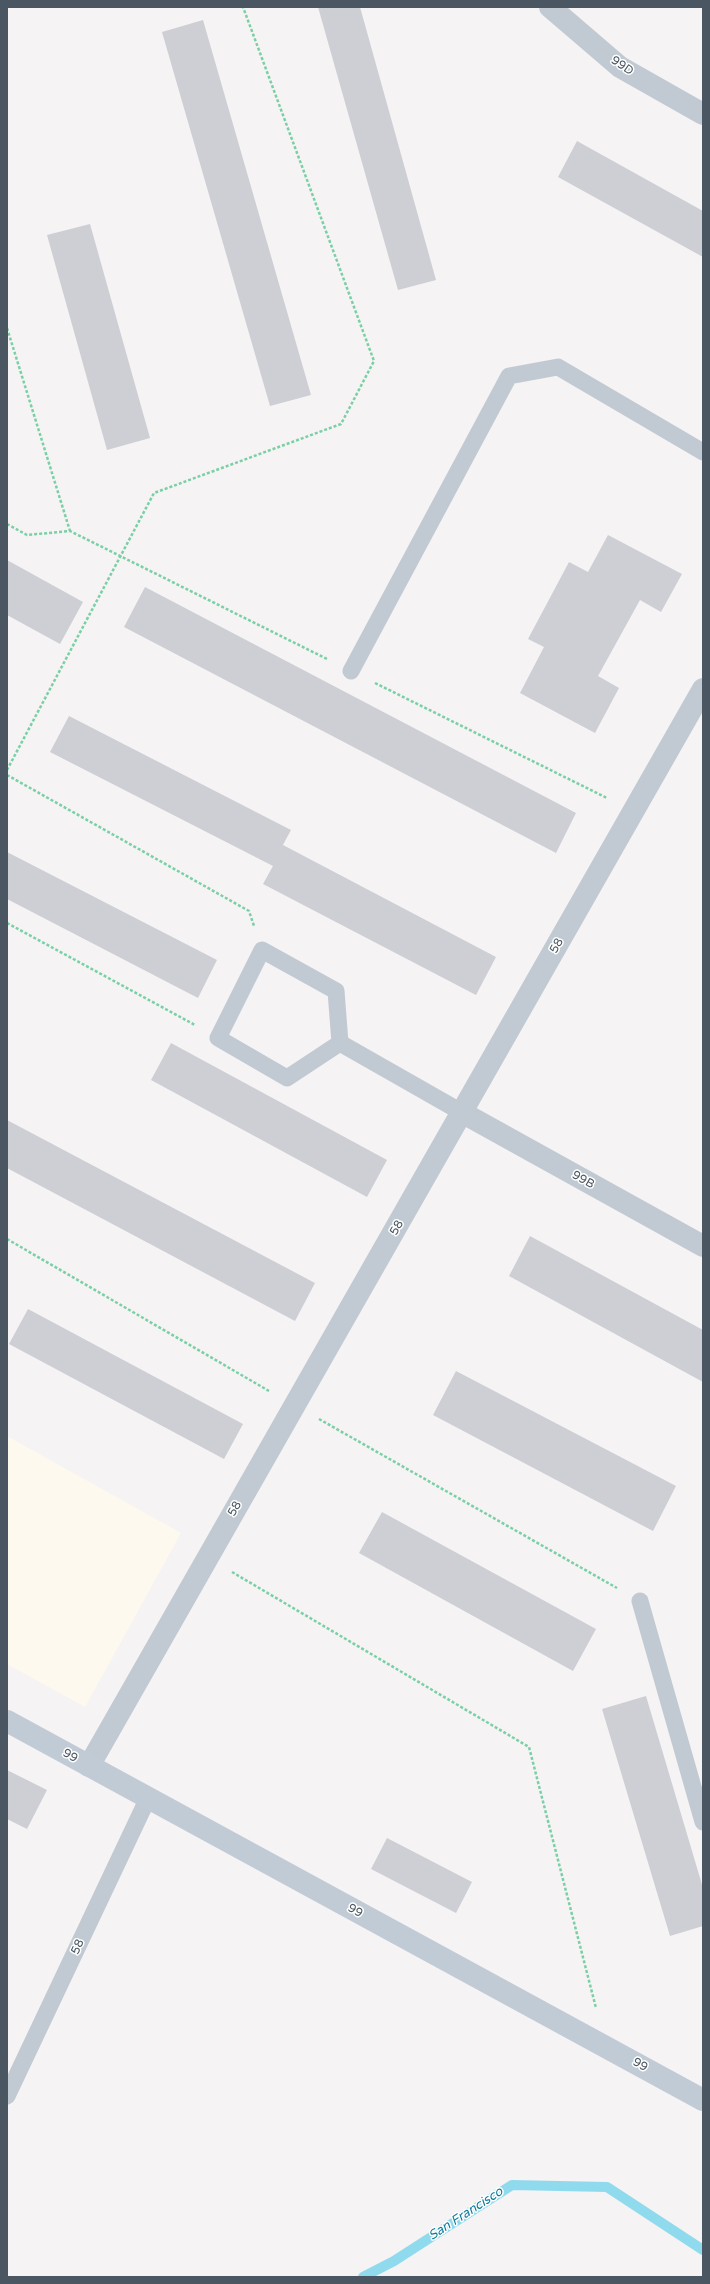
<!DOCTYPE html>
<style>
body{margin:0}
#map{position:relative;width:710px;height:2284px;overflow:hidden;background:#f5f3f3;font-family:"Varela Round",sans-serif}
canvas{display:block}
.frame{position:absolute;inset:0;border:8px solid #4a5661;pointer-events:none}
</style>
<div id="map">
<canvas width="710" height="2284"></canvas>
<div class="frame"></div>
</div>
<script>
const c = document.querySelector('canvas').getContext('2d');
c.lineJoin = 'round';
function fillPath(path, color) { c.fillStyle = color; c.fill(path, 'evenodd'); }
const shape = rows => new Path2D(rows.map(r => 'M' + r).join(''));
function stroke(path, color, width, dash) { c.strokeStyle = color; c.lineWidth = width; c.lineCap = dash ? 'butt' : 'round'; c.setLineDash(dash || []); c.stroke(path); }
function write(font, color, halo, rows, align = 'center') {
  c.font = font + ' "Varela Round",sans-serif'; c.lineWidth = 3; c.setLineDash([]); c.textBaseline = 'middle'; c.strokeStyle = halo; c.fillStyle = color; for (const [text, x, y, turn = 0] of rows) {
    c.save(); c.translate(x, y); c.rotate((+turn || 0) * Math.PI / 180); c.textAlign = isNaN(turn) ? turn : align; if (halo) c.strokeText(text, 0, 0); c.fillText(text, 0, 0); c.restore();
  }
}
fillPath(shape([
 [7,1436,181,1533,85,1707,7,1664]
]), '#fdf9ef');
stroke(shape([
 [363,2277,394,2261,512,2185,607,2187,703,2250]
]), '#90daee', 10);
fillPath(shape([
 [318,7,360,7,436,280,398,290],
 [203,20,311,395,270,406,162,32],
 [577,141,703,211,703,257,558,177],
 [90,224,150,438,107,450,47,235],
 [608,535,682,574,661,612,640,600,598,676,619,688,595,733,520,693,544,647,528,639,569,562,588,572],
 [7,560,83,602,60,644,7,615],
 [145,587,576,813,556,853,124,627],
 [69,716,291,830,278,854,283,845,496,957,476,995,263,884,273,866,50,752],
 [7,852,217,960,198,998,7,899],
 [171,1043,387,1160,367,1197,151,1080],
 [7,1120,315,1283,295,1321,7,1168],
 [530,1236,703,1330,703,1382,509,1276],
 [28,1309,243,1424,224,1459,9,1344],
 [456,1371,676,1486,653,1531,433,1415],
 [382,1512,596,1629,573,1671,359,1553],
 [646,1696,703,1888,703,1926,670,1936,602,1709],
 [7,1770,47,1790,27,1829,7,1819],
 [387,1838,472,1882,456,1913,371,1869]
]), '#cdcfd5');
stroke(shape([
 [7,328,70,531],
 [7,524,27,535,70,531,327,659],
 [375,683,607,798],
 [7,770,154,493,341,424,374,361,243,7],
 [7,775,249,911,254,926],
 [7,923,195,1025],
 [7,1239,269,1391],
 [319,1419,617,1588],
 [232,1572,529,1747,596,2008]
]), '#7ad0a6', 2.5, [3, 2]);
stroke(shape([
 [351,671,509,376,558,367,703,452],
 [340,1043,287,1078,218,1038,262,950,336,991,340,1043,463,1113],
 [640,1601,703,1822],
 [7,2096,148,1798]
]), '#c1cad2', 17);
stroke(shape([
 [550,7,620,67,703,114],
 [463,1113,703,1246],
 [89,1766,703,689]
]), '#c1cad2', 22);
stroke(shape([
 [7,1721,703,2100]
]), '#c1cbd6', 22);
write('12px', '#4a5661', '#fff', [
 ["99D",622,66,35],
 ["58",557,946,-61],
 ["99B",583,1180,29],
 ["58",397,1228,-60],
 ["58",235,1509,-60],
 ["99",70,1756,29],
 ["99",355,1911,29],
 ["58",78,1947,-65],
 ["99",640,2065,29]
]);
write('italic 13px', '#0c7c9b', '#fff', [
 ["San Francisco",466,2214,-33]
]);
</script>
